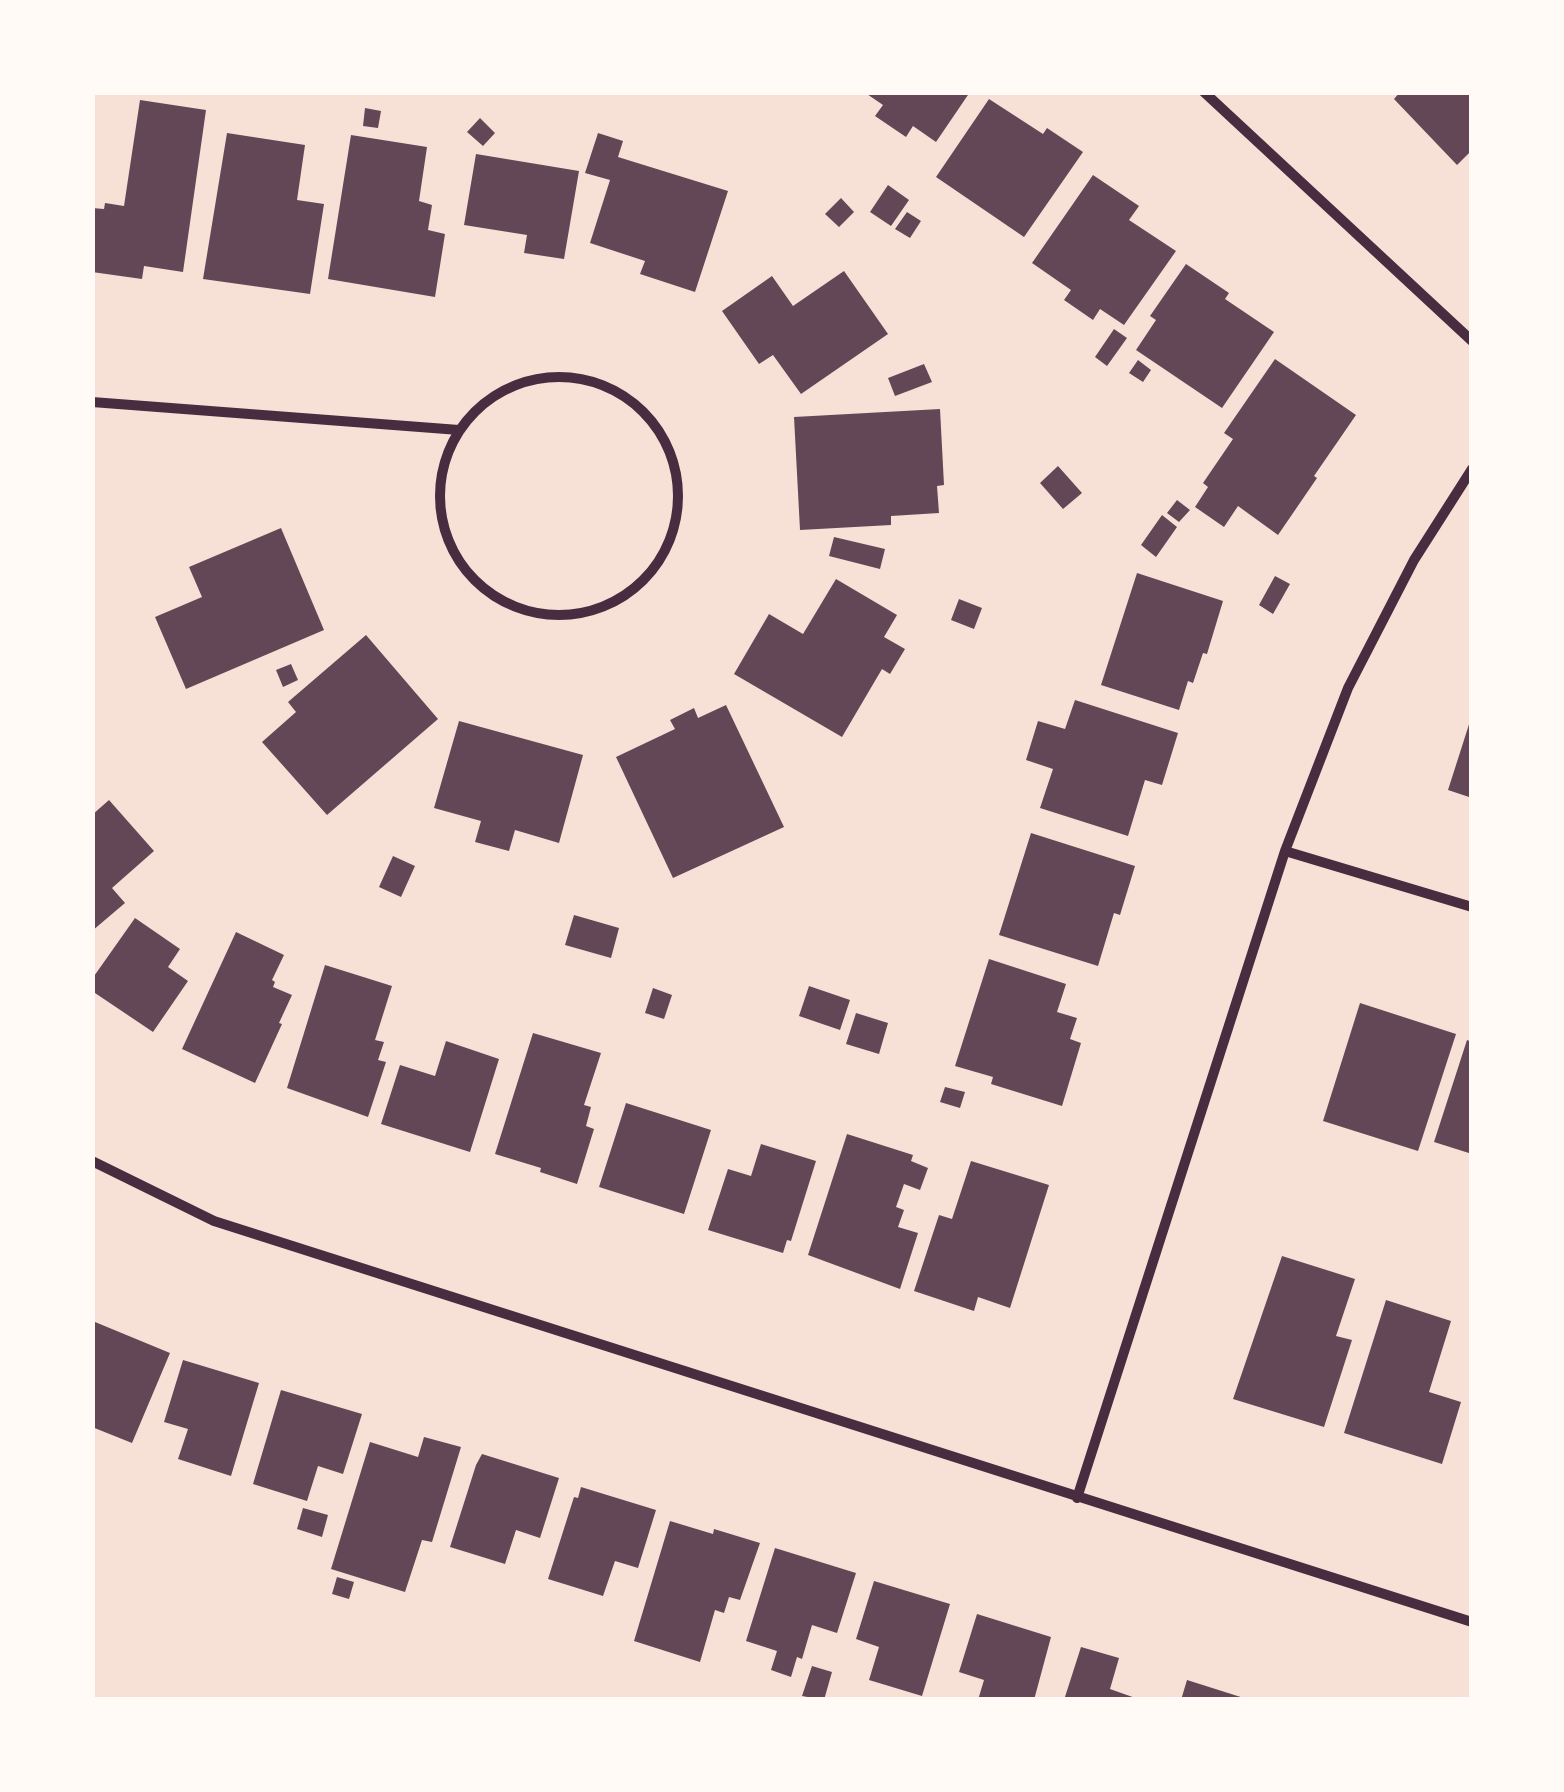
<!DOCTYPE html>
<style>
body{margin:0}
#map{position:relative;width:1564px;height:1792px;overflow:hidden;background:#f7e1d7;font-family:Mulish,sans-serif}
canvas{display:block}
.frame{position:absolute;inset:0;border:95px solid #fffaf5;pointer-events:none}
</style>
<div id="map">
<canvas width="1564" height="1792"></canvas>
<div class="frame"></div>
</div>
<script>
const c = document.querySelector('canvas').getContext('2d');
c.lineJoin = 'round';
function fillPath(path, color) { c.fillStyle = color; c.fill(path, 'evenodd'); }
const shape = rows => new Path2D(rows.map(r => 'M' + r).join(''));
function stroke(path, color, width, dash) { c.strokeStyle = color; c.lineWidth = width; c.lineCap = dash ? 'butt' : 'round'; c.setLineDash(dash || []); c.stroke(path); }
fillPath(shape([
 [864,92,970,92,936,142,913,126,906,137,875,116,883,105],
 [1400,92,1472,92,1472,150,1457,165,1394,99],
 [989,99,1043,134,1047,128,1083,152,1024,237,936,177],
 [140,100,206,110,183,272,144,266,142,279,92,272,92,208,104,209,105,203,124,206],
 [365,108,381,111,378,128,363,126],
 [480,118,495,133,483,146,467,132],
 [227,133,305,145,297,200,324,204,310,294,203,279],
 [598,133,623,141,618,157,728,191,695,292,640,274,645,261,590,243,610,180,585,173],
 [351,135,427,147,419,201,432,205,428,230,445,234,435,297,328,279],
 [476,154,579,171,564,259,524,253,527,235,464,225],
 [1093,175,1139,206,1129,220,1176,251,1124,325,1100,309,1093,320,1064,300,1071,290,1032,263],
 [888,185,909,200,891,226,870,212],
 [841,198,854,212,839,227,825,214],
 [907,212,921,221,910,238,895,229],
 [1186,264,1229,293,1225,299,1274,332,1222,408,1136,350,1156,320,1150,316],
 [844,271,888,334,801,394,773,355,759,364,722,311,772,276,793,306],
 [1114,329,1127,338,1107,366,1095,357],
 [1275,359,1356,415,1314,476,1317,478,1278,535,1238,506,1224,527,1195,507,1208,487,1203,483,1233,439,1224,433],
 [1138,360,1151,370,1143,382,1129,373],
 [924,364,932,382,895,396,888,378],
 [940,409,944,485,937,486,939,513,891,516,891,525,800,530,794,417],
 [1058,466,1082,493,1063,509,1040,483],
 [1177,500,1190,510,1179,522,1167,513],
 [1162,515,1177,527,1156,557,1141,545],
 [281,528,324,630,186,689,155,617,202,597,189,567],
 [834,537,885,549,880,569,829,556],
 [1137,573,1223,601,1207,654,1203,653,1193,683,1188,681,1179,710,1101,685],
 [1275,576,1290,584,1273,614,1259,605],
 [836,579,897,615,884,637,905,649,890,674,882,669,842,737,734,674,769,614,803,634],
 [959,599,982,608,974,629,951,620],
 [366,635,438,719,327,815,262,742,296,712,288,702],
 [291,664,298,680,283,687,276,670],
 [1075,700,1178,733,1162,785,1145,780,1128,836,1040,808,1053,769,1026,760,1038,721,1065,729],
 [726,705,784,827,673,878,616,757,675,729,670,720,694,708,698,718],
 [1472,715,1472,798,1448,790],
 [459,721,583,755,559,843,515,830,509,851,475,842,481,821,434,808],
 [109,800,154,851,112,888,125,903,92,931,92,815],
 [1031,833,1135,866,1120,915,1114,913,1098,966,999,935],
 [393,856,415,866,401,897,379,887],
 [574,915,619,928,611,958,565,945],
 [135,918,180,949,168,967,188,981,153,1032,92,991,92,979],
 [236,932,284,955,272,980,275,982,273,987,292,995,279,1023,282,1024,255,1083,182,1049],
 [989,959,1066,984,1057,1012,1077,1018,1070,1039,1081,1043,1062,1106,991,1084,993,1077,955,1066],
 [325,965,392,986,375,1040,384,1042,378,1060,386,1062,368,1117,287,1088],
 [809,986,850,1000,840,1030,799,1016],
 [653,988,672,995,664,1019,645,1013],
 [1360,1003,1456,1034,1418,1151,1323,1121],
 [856,1013,888,1023,879,1054,846,1044],
 [533,1033,601,1053,584,1105,591,1107,586,1126,594,1129,577,1184,540,1172,541,1168,495,1154],
 [1467,1040,1472,1042,1472,1154,1434,1142],
 [446,1041,499,1059,470,1152,381,1124,400,1065,435,1076],
 [945,1087,965,1092,960,1108,940,1102],
 [626,1103,711,1130,684,1214,599,1187],
 [847,1134,913,1155,911,1161,928,1168,920,1190,904,1184,896,1207,904,1210,898,1227,918,1233,900,1289,808,1255],
 [761,1144,816,1161,791,1241,787,1240,783,1253,708,1230,728,1169,751,1176],
 [971,1161,1049,1185,1010,1308,978,1297,974,1311,914,1291,939,1215,952,1219],
 [1282,1256,1355,1279,1336,1336,1352,1340,1324,1427,1233,1399],
 [1386,1300,1451,1321,1429,1392,1461,1402,1442,1464,1344,1433],
 [95,1322,170,1353,132,1443,92,1427],
 [183,1360,259,1383,231,1476,178,1459,188,1429,164,1422],
 [281,1390,362,1414,343,1474,318,1466,307,1501,253,1484],
 [424,1437,461,1447,432,1542,422,1540,405,1592,331,1569,370,1442,418,1457],
 [482,1454,559,1478,540,1538,516,1530,505,1564,450,1547,476,1465],
 [581,1487,656,1510,638,1568,615,1561,603,1596,548,1579,574,1497,578,1498],
 [303,1508,328,1515,322,1537,297,1529],
 [670,1521,713,1534,714,1529,760,1543,740,1600,729,1597,724,1613,715,1610,700,1662,634,1641],
 [775,1548,856,1573,837,1633,812,1625,802,1659,797,1657,791,1677,771,1670,777,1651,746,1641],
 [337,1577,354,1582,349,1599,332,1594],
 [874,1581,950,1604,922,1696,869,1680,879,1647,856,1639],
 [977,1614,1051,1637,1034,1700,978,1700,984,1680,959,1672],
 [1081,1647,1119,1658,1110,1689,1141,1700,1064,1700],
 [812,1666,832,1672,824,1700,802,1696],
 [1187,1680,1247,1699,1247,1700,1181,1700]
]), '#644757');
stroke(shape([
 [1204,92,1472,341],
 '440 496a119 119 0 1 1 238 0a119 119 0 1 1-238 0Z',
 [92,402,459,430],
 [1285,851,1472,907],
 [92,1161,214,1221,1472,1622],
 [1077,1498,1285,851,1348,688,1414,560,1472,469]
]), '#4a2c40', 10);
</script>
